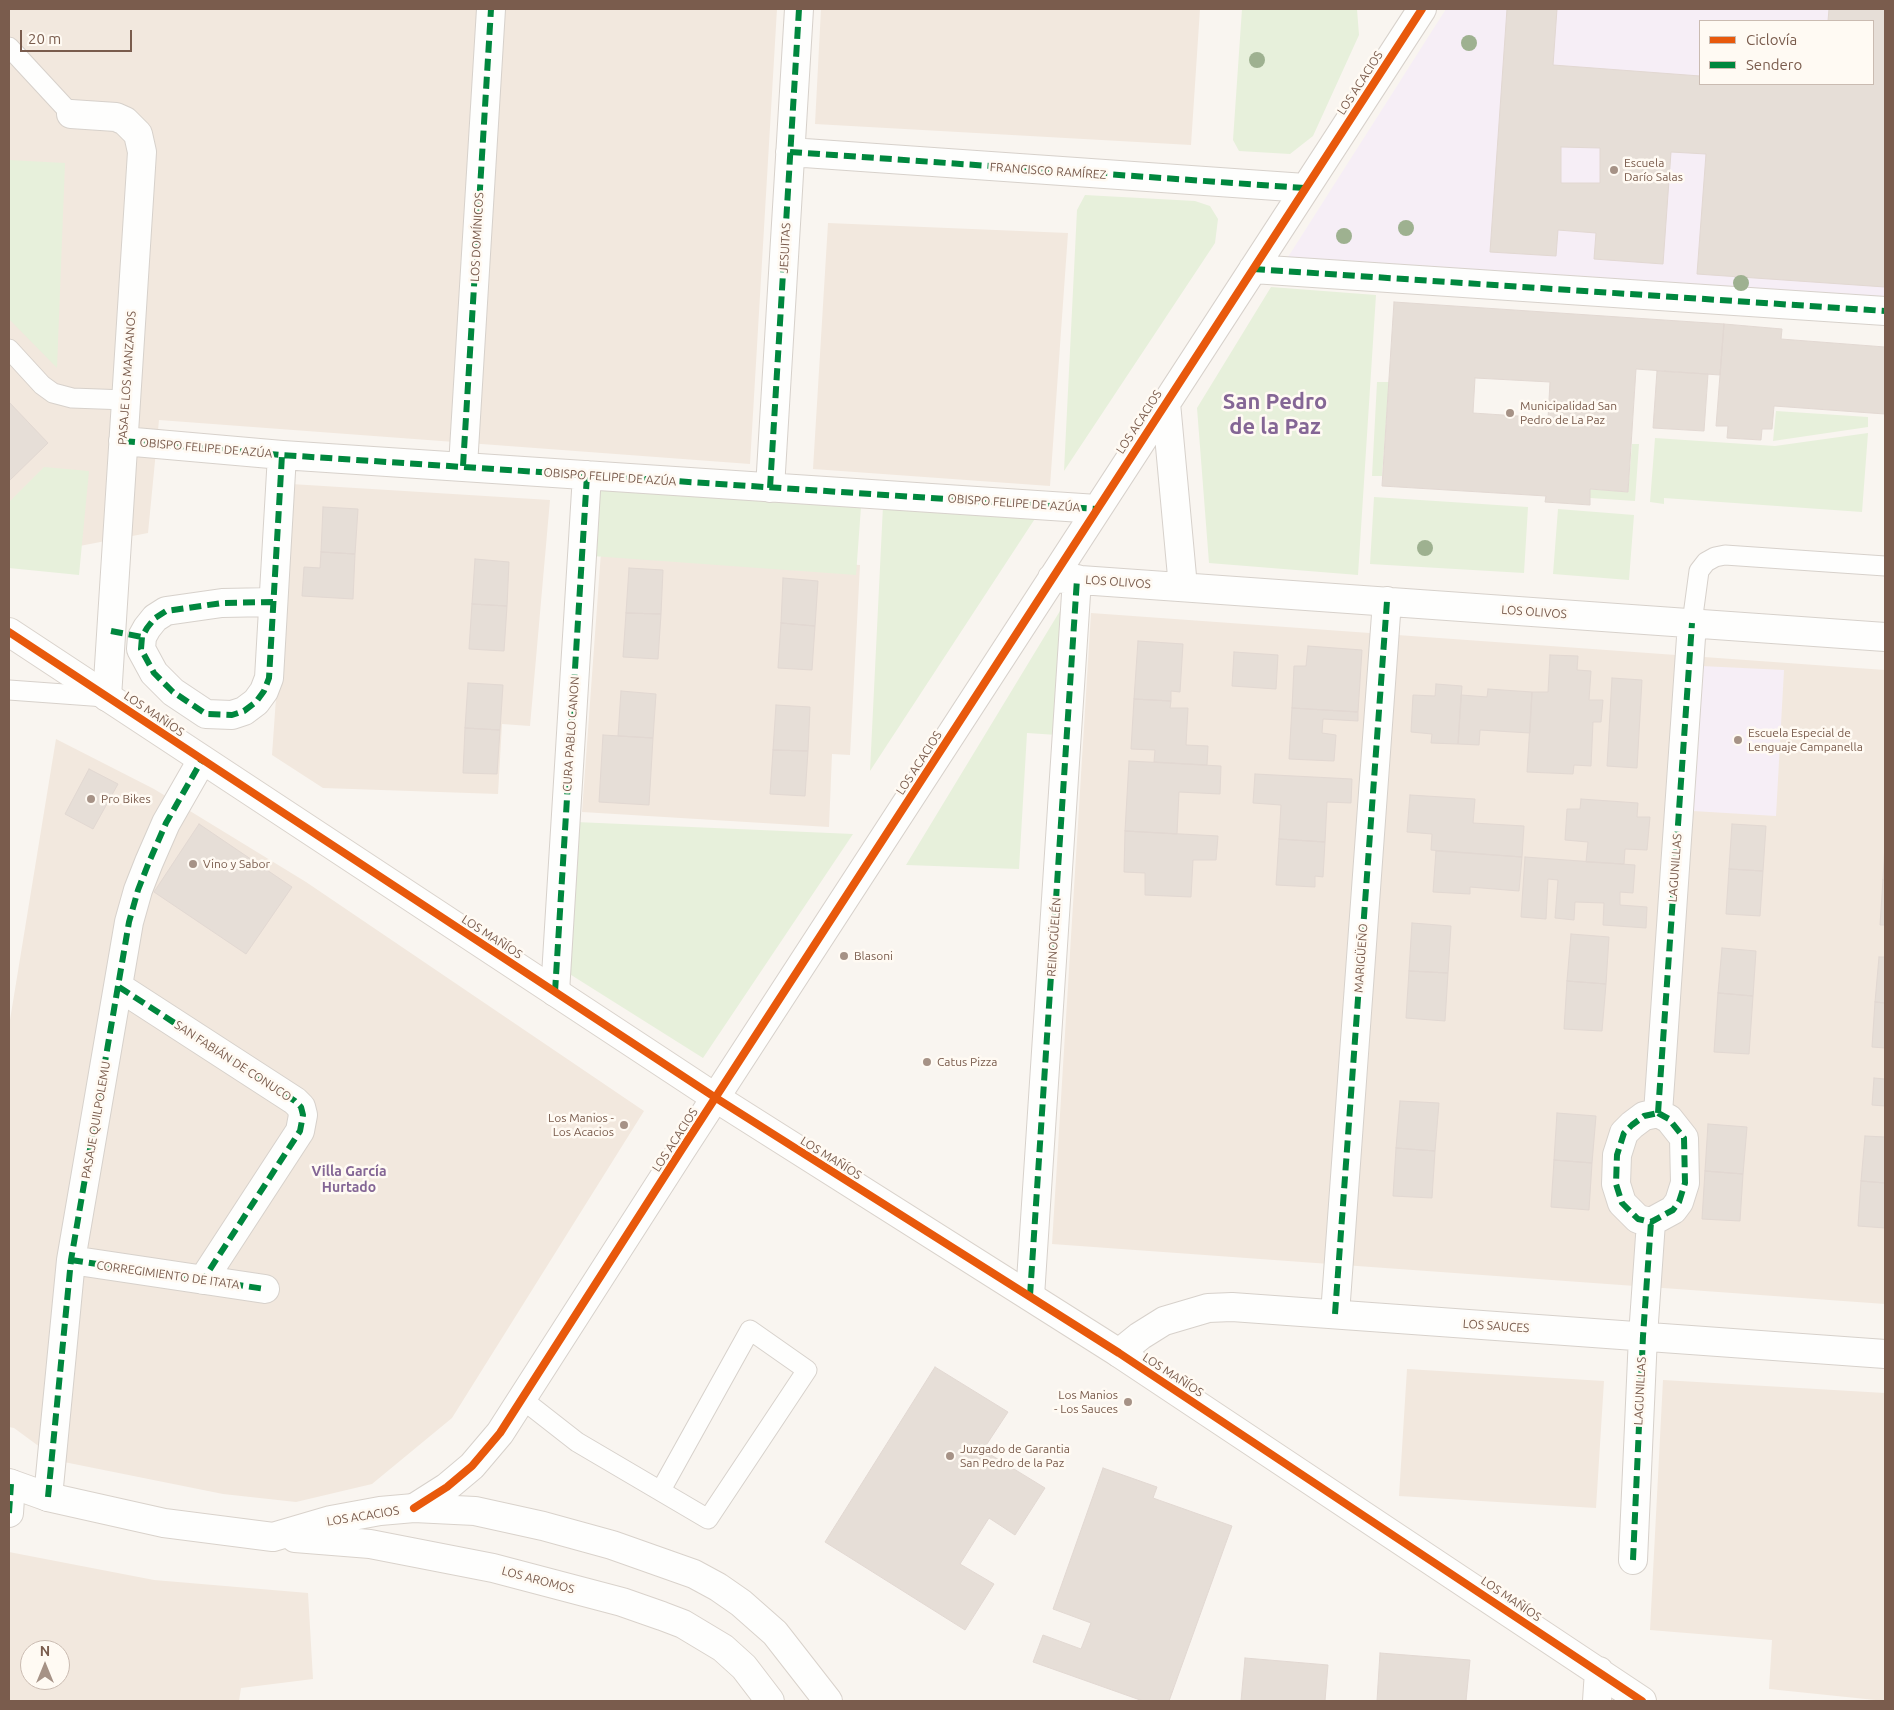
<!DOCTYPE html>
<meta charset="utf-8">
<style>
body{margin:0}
#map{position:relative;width:1894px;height:1710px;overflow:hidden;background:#f9f5f0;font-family:Ubuntu,sans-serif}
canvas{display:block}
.frame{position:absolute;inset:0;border:10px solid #7a5c4d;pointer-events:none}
.legend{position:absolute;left:1699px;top:20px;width:175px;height:65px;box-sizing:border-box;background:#fffaf3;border:1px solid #cabbb1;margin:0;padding:6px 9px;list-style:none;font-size:15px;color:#7a5c4d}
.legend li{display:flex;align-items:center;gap:10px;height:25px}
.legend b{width:25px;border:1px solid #cabbb1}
.north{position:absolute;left:20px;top:1640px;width:50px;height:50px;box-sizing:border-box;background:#fffaf3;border:1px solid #cabbb1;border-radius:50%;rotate:0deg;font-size:14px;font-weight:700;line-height:20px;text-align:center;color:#7a5c4d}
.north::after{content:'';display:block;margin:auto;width:18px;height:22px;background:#a69286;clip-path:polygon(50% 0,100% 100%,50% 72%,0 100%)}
.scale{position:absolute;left:20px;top:30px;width:112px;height:22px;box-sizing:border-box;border:2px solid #7a5c4d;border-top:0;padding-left:6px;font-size:15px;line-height:18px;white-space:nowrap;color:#7a5c4d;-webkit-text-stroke:4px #fffaf3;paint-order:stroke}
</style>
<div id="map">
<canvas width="1894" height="1710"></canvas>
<div class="frame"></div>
<ul class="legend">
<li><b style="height:6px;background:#e8590c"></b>Ciclovía</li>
<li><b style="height:6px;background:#00873e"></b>Sendero</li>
</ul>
<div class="north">N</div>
<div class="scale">20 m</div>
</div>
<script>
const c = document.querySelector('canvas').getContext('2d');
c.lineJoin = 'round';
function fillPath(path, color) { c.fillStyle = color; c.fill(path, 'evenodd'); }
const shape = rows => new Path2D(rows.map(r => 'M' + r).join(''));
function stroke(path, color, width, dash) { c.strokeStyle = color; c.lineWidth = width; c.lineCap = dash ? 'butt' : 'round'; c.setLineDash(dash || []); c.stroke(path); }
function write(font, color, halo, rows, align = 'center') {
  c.font = font + ' Ubuntu,sans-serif'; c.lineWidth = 5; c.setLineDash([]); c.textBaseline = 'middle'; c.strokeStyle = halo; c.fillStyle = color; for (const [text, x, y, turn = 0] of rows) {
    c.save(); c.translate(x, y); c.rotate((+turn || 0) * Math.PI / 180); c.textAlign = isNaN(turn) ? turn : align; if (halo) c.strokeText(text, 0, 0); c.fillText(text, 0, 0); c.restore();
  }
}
fillPath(shape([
 [9,9,777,9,750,464,159,420,148,533,32,555,9,553],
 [821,9,1200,9,1191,145,815,124],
 [828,223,1068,233,1050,486,813,469],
 [291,484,550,500,530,726,502,724,498,794,323,788,272,755],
 [601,552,860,565,850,755,832,754,829,827,582,812],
 [1091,613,1885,670,1885,1304,1052,1244],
 [56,739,154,789,306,882,644,1111,452,1418,372,1484,296,1502,223,1494,59,1461,14,1428,9,1427,9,1026],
 [1407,1369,1604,1381,1596,1508,1399,1496],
 [1663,1380,1885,1393,1885,1701,1769,1689,1772,1640,1650,1630],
 [9,1552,154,1580,308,1593,313,1679,241,1688,239,1701,9,1701],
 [30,1650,60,1650,60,1680,30,1680]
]), '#f2e8de');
fillPath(shape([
 [1446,9,1885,9,1885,297,1288,257],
 [1700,21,1873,21,1873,84,1700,84],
 [1701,666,1784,670,1776,816,1693,811]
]), '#f6eef6');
fillPath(shape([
 [1242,9,1357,9,1359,35,1313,136,1290,154,1239,151,1233,140],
 [9,160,65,163,57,368,9,319],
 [1085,195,1195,201,1210,206,1218,219,1215,243,1064,471,1077,210],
 [1271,287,1376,295,1358,575,1209,563,1197,408],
 [1377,382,1389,382,1382,476,1372,476],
 [1776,411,1868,417,1868,427,1773,441],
 [1868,433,1862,512,1664,498,1664,504,1650,502,1655,438,1775,446],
 [1632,444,1639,444,1635,501,1590,498,1590,489,1628,492],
 [44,467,89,471,79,575,9,568,9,502],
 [597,489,861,507,856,575,592,556],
 [1374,497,1528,507,1524,573,1370,564],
 [883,506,1038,514,870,771],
 [1558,509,1634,515,1629,580,1553,574],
 [1066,601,1057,735,1027,733,1019,869,906,865],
 [576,822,853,834,703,1058,568,973]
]), '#e7f0db');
const building = shape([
 [1507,9,1557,9,1553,65,1700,76,1700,84,1873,84,1873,21,1828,21,1829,9,1885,9,1885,287,1697,274,1706,154,1671,152,1663,264,1594,259,1596,233,1558,230,1556,256,1490,252,1507,9],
 [1561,147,1600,148,1600,183,1561,183,1561,147],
 [1394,302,1724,324,1720,375,1636,369,1628,492,1590,489,1590,505,1545,502,1546,496,1382,486,1394,302],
 [1475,378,1550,382,1548,418,1473,413,1475,378],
 [1724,324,1782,329,1781,339,1885,347,1885,414,1774,406,1772,429,1762,429,1761,440,1727,438,1728,426,1716,426,1724,324],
 [1657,371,1708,374,1704,431,1653,428,1657,371],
 [9,402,48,443,9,481,9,402],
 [323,507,358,509,355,554,321,552,323,507],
 [321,552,355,554,353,599,302,596,304,567,320,568,321,552],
 [475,559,509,562,507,606,472,604,475,559],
 [629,568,663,570,661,614,626,613,629,568],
 [783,578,818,581,815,626,781,623,783,578],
 [472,604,507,606,504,651,469,649,472,604],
 [626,613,661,614,658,659,623,657,626,613],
 [781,623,815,626,812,670,778,668,781,623],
 [1138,641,1183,644,1180,692,1171,691,1171,701,1134,699,1138,641],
 [1308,646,1362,650,1358,712,1292,708,1294,666,1306,666,1308,646],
 [1234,652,1278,655,1276,689,1232,686,1234,652],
 [1550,655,1578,656,1577,670,1591,671,1589,700,1603,700,1601,722,1593,722,1591,766,1574,765,1573,774,1527,772,1532,692,1548,692,1550,655],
 [1612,678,1642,680,1637,768,1607,766,1612,678],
 [468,683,503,685,500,730,465,728,468,683],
 [1436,684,1462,686,1458,744,1431,743,1432,734,1411,732,1413,695,1435,696,1436,684],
 [1488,689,1532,692,1530,733,1480,730,1479,745,1458,744,1461,695,1487,697,1488,689],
 [621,691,656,694,653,738,618,736,621,691],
 [1134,699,1171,701,1170,708,1188,708,1186,745,1208,746,1207,765,1154,762,1155,750,1131,749,1134,699],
 [776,705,810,707,808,751,773,750,776,705],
 [1292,708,1358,712,1358,721,1323,719,1322,733,1336,735,1334,761,1289,759,1292,708],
 [465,728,500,730,497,774,463,773,465,728],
 [603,735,653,738,649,805,599,802,603,735],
 [773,750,808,751,805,796,770,794,773,750],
 [1129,761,1221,766,1220,794,1179,792,1177,834,1125,831,1129,761],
 [89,769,118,784,93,829,65,814,89,769],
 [1255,774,1352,779,1351,803,1327,802,1325,842,1279,839,1281,805,1253,803,1255,774],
 [1410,795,1475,799,1473,823,1524,826,1522,857,1431,850,1432,834,1407,832,1410,795],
 [1581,799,1638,803,1637,817,1650,817,1647,850,1625,849,1624,864,1586,862,1588,842,1565,840,1567,809,1580,809,1581,799],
 [199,824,292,887,246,954,154,892,199,824],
 [1732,824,1766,826,1763,871,1729,869,1732,824],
 [1125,831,1218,836,1216,860,1193,860,1191,897,1145,895,1145,873,1124,872,1125,831],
 [1279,839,1325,842,1323,877,1315,876,1315,887,1276,885,1279,839],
 [1885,844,1885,880,1883,880,1885,844],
 [1436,851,1522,857,1519,891,1470,887,1470,894,1433,892,1436,851],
 [1525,857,1635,865,1633,893,1620,892,1620,905,1647,907,1646,928,1603,925,1604,903,1575,902,1574,920,1555,918,1558,880,1548,879,1546,919,1521,917,1525,857],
 [1729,869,1763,871,1760,916,1726,914,1729,869],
 [1883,880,1885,880,1885,925,1880,925,1883,880],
 [1412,923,1451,926,1448,973,1409,971,1412,923],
 [1571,934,1609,937,1606,984,1567,981,1571,934],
 [1722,948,1756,951,1753,996,1718,993,1722,948],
 [1879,957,1885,957,1885,1003,1875,1002,1879,957],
 [1409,971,1448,973,1445,1021,1406,1018,1409,971],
 [1567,981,1606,984,1602,1031,1564,1029,1567,981],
 [1718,993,1753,996,1749,1054,1714,1052,1718,993],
 [1875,1002,1885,1003,1885,1048,1872,1047,1875,1002],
 [1874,1078,1885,1079,1885,1106,1872,1105,1874,1078],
 [1400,1101,1439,1103,1435,1151,1396,1148,1400,1101],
 [1557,1113,1596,1116,1592,1163,1554,1160,1557,1113],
 [1708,1124,1747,1127,1743,1174,1705,1171,1708,1124],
 [1865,1136,1885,1137,1885,1183,1861,1181,1865,1136],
 [1396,1148,1435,1151,1432,1198,1393,1196,1396,1148],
 [1554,1160,1592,1163,1589,1210,1551,1207,1554,1160],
 [1705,1171,1743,1174,1740,1221,1702,1219,1705,1171],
 [1861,1181,1885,1183,1885,1228,1858,1226,1861,1181],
 [935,1367,1008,1412,983,1450,1045,1488,1015,1535,989,1518,960,1564,994,1584,965,1630,825,1542,935,1367],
 [1103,1468,1157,1487,1153,1498,1232,1526,1169,1701,1143,1701,1033,1662,1043,1635,1081,1649,1091,1623,1053,1609,1103,1468],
 [1380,1653,1470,1660,1466,1701,1377,1701,1380,1653],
 [1245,1658,1328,1665,1325,1701,1241,1701,1245,1658]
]);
fillPath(building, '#e6ded7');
stroke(building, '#e2d8d2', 1);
const lane = shape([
 [9,47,71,114],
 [9,349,42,385,53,393,72,398,126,400],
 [1692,623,1699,571,1706,562,1715,557,1725,555,1885,566],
 [9,690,105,697],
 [522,1399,577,1442,708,1519,807,1370,750,1330,661,1490]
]);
const street = shape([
 [71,114,116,117,125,121,138,134,142,152,107,697],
 [790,152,1305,188],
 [1253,269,1885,311],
 [1166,403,1183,587],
 [123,441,282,455,1097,509],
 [463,466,491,9],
 [770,488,799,9],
 [1052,578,1885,637],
 [273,602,222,603,166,611,155,618,147,628,142,637,141,649,154,673,173,692,206,714,232,715,244,711,256,702,264,691,269,678,282,455],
 [119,987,295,1101,301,1107,303,1115,300,1131,203,1280],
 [555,992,587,475],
 [1658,1113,1692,623],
 [1658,1113,1669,1119,1684,1138,1685,1183,1679,1202,1673,1210,1651,1222,1638,1219,1622,1203,1616,1184,1617,1155,1624,1133,1632,1125,1644,1116,1658,1113],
 [71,1260,265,1289],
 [1030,1296,1077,579],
 [1335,1314,1387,601],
 [1119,1353,1140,1336,1164,1321,1208,1308,1232,1307,1885,1354],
 [48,1497,71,1260,129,922,138,890,149,862,166,823,202,760],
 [414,1508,447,1487,472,1466,500,1433,682,1149,1422,9],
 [9,1513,11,1484],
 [1633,1560,1643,1336,1651,1222]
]);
const secondary = shape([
 [9,632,716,1098,1119,1353,1642,1701],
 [9,1483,48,1497,164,1523,273,1537,331,1520,380,1511,414,1508,475,1511,543,1526,612,1545,694,1574,718,1587,741,1603,775,1633,828,1701],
 [295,1538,370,1544,493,1568,622,1602,662,1616,683,1624,723,1648,744,1667,770,1701],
 [1597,1701,1599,1671]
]);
stroke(lane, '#d7d1cb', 21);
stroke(street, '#d7d1cb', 30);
stroke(secondary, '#d9d2cb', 30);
stroke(lane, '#fefefd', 19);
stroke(street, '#fefefd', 28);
stroke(secondary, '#fefefd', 28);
stroke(shape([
 [790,152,1305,188],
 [1253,269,1885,311],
 [123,441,282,455,1097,509],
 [463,466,491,9],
 [770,488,799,9],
 [273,602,222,603,166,611,155,618,147,628,142,637,141,649,154,673,173,692,206,714,232,715,244,711,256,702,264,691,269,678,282,455],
 [111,631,142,637],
 [119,987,295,1101,301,1107,303,1115,300,1131,203,1280],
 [555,992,587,475],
 [1658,1113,1692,623],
 [1658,1113,1669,1119,1684,1138,1685,1183,1679,1202,1673,1210,1651,1222,1638,1219,1622,1203,1616,1184,1617,1155,1624,1133,1632,1125,1644,1116,1658,1113],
 [71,1260,265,1289],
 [1030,1296,1077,579],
 [1335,1314,1387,601],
 [48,1497,71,1260,129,922,138,890,149,862,166,823,202,760],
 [9,1513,11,1484],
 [1633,1560,1643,1336,1651,1222]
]), '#00873e', 6, [12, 6]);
stroke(shape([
 [9,632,716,1098,1119,1353,1642,1701],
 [414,1508,447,1487,472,1466,500,1433,682,1149,1422,9]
]), '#e8590c', 8);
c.fillStyle = '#9eb190';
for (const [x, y] of [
 [1469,43],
 [1257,60],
 [1406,228],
 [1344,236],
 [1741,283],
 [1425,548]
]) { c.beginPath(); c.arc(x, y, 8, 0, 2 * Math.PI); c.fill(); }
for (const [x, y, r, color] of [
 [1614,170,5,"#a69286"],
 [1510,413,5,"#a69286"],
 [1738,740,5,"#a69286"],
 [91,799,5,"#a69286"],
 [193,864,5,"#a69286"],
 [844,956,5,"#a69286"],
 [927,1062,5,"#a69286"],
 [624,1125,5,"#a69286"],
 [1128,1402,5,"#a69286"],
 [950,1456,5,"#a69286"]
]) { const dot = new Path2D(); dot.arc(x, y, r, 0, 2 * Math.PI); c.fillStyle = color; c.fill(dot); stroke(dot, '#fffaf3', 2); }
write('12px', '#7a5c4d', '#fffaf3', [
 ["LOS ACACIOS",1360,83,-57],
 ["FRANCISCO RAMÍREZ",1048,171,4],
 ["LOS DOMÍNICOS",477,237,-87],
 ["JESUITAS",785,248,-87],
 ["PASAJE LOS MANZANOS",127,378,-86],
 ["LOS ACACIOS",1139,422,-57],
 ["OBISPO FELIPE DE AZÚA",206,448,5],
 ["OBISPO FELIPE DE AZÚA",610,477,4],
 ["OBISPO FELIPE DE AZÚA",1014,503,4],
 ["LOS OLIVOS",1118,582,4],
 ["LOS OLIVOS",1534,612,4],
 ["LOS MAÑÍOS",154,714,34],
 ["CURA PABLO CANON",571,734,-86],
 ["LOS ACACIOS",919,763,-57],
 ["LAGUNILLAS",1675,868,-86],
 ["LOS MAÑÍOS",492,937,33],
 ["REINOGÜELÉN",1054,937,-86],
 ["MARIGÜEÑO",1361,958,-86],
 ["SAN FABIÁN DE CONUCO",233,1061,33],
 ["PASAJE QUILPOLEMU",96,1120,-80],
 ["LOS ACACIOS",675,1140,-57],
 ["LOS MAÑÍOS",831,1158,32],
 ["CORREGIMIENTO DE ITATA",168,1275,8],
 ["LOS SAUCES",1496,1326,4],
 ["LOS MAÑÍOS",1173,1375,33],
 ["LAGUNILLAS",1640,1391,-87],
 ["LOS ACACIOS",363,1516,-9],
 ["LOS AROMOS",538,1580,15],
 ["LOS MAÑÍOS",1511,1599,34]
]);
write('12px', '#7a5c4d', '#fffaf3', [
 ["Escuela",1624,163],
 ["Darío Salas",1624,177],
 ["Municipalidad San",1520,406],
 ["Pedro de La Paz",1520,420],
 ["Escuela Especial de",1748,733],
 ["Lenguaje Campanella",1748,747],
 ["Pro Bikes",101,799],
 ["Vino y Sabor",203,864],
 ["Blasoni",854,956],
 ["Catus Pizza",937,1062],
 ["Los Manios -",614,1118,"right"],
 ["Los Acacios",614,1132,"right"],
 ["Los Manios",1118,1395,"right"],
 ["- Los Sauces",1118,1409,"right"],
 ["Juzgado de Garantia",960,1449],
 ["San Pedro de la Paz",960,1463]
], 'left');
write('bold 14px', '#846695', '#fffaf3', [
 ["Villa García",349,1171],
 ["Hurtado",349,1187]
]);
write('bold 22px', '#846695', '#fffaf3', [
 ["San Pedro",1275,402],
 ["de la Paz",1275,427]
]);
</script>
